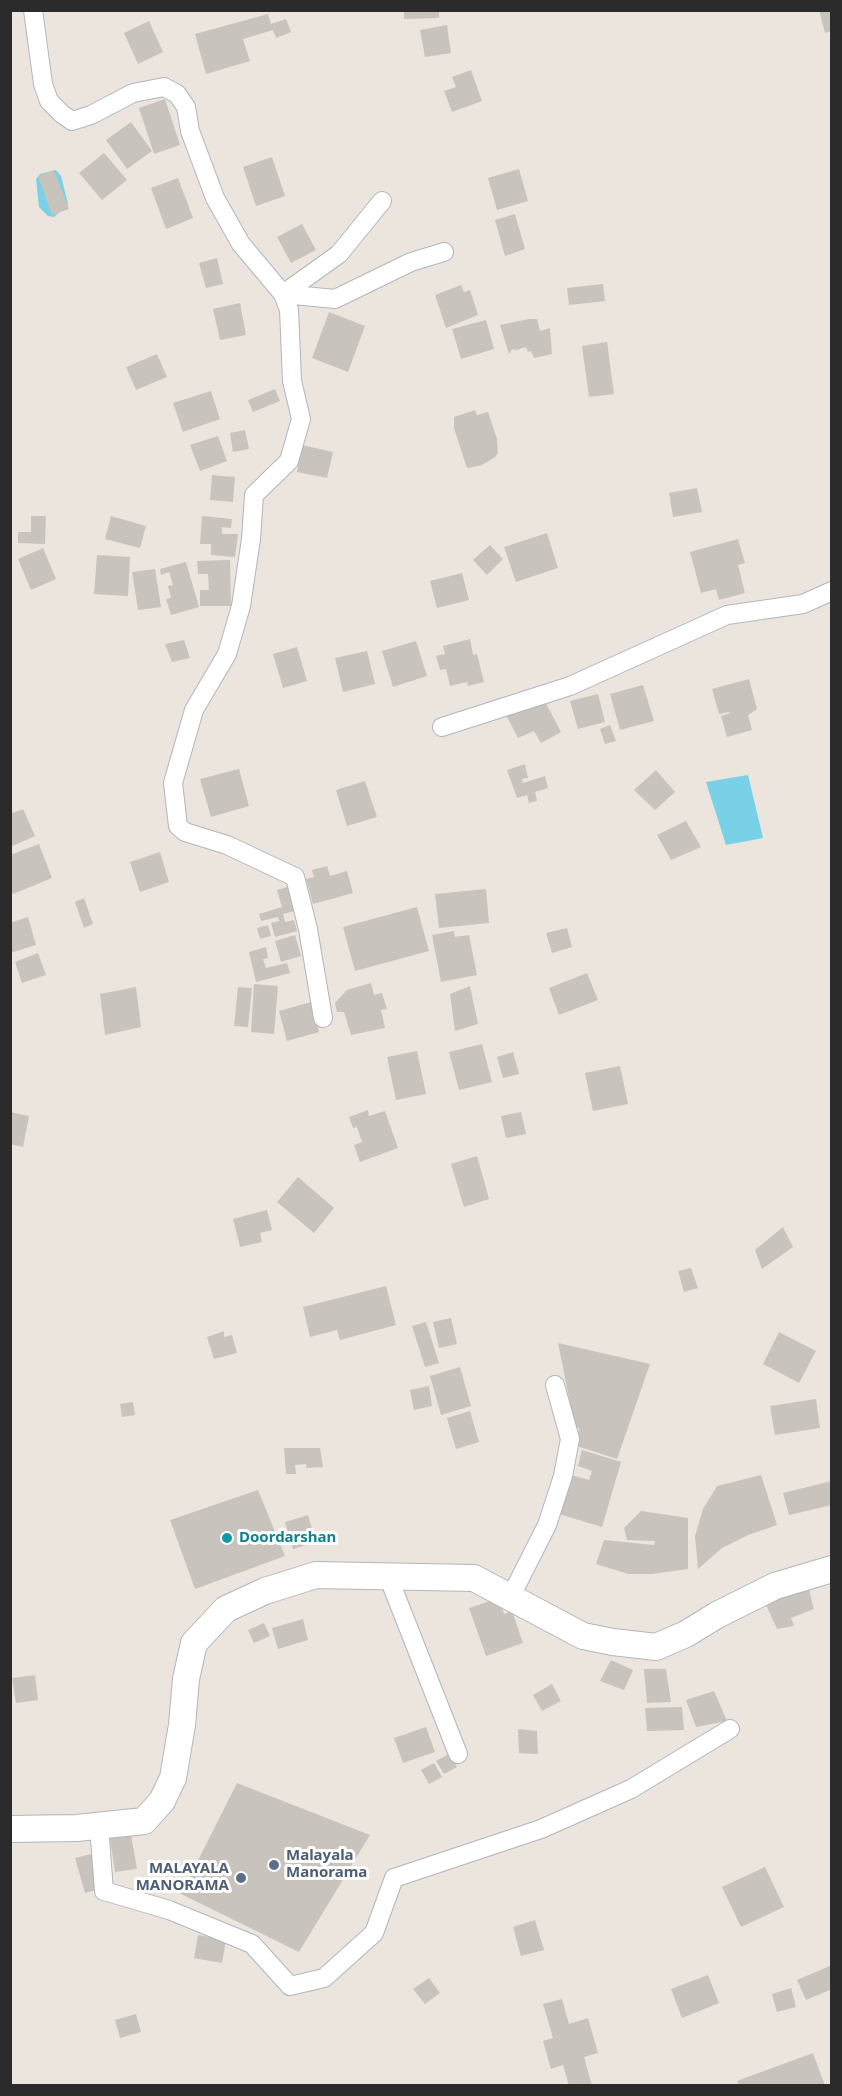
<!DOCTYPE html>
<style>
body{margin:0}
#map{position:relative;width:842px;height:2096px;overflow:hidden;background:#ece5de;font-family:"Noto Sans",sans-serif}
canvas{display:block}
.frame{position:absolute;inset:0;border:12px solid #2b2b2b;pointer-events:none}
</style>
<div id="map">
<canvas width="842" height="2096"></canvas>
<div class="frame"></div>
</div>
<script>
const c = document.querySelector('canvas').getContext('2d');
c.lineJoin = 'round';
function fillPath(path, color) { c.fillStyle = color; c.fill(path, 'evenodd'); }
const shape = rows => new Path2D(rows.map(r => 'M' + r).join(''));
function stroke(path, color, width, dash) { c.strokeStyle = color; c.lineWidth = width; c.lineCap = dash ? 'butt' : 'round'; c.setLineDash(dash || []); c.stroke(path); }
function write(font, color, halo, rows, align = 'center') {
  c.font = font + ' "Noto Sans",sans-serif'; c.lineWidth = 6; c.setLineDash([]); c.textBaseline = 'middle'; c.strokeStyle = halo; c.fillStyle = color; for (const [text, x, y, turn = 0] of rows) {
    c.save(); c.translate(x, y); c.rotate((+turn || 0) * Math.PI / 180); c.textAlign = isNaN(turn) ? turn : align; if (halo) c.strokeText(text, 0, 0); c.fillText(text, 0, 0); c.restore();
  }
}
fillPath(shape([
 [56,170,61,176,68,204,54,217,48,216,39,207,36,179,40,174],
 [748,775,763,838,726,845,706,782]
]), '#78d1e7');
fillPath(shape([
 [404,10,439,10,439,18,404,19],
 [819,10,832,10,832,31,825,33],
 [268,14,271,24,286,19,291,32,276,38,273,30,243,39,250,61,206,74,195,34],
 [149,21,163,52,138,64,124,33],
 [447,25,451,53,425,57,420,30],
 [471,70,482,101,452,112,444,91,456,87,452,77],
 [165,99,180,145,154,154,139,108],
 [131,122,152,151,127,169,106,140],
 [104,153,127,180,102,200,79,173],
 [272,157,285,196,256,206,243,167],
 [519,169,528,201,497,210,488,178],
 [54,170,69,209,52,215,38,176],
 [178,178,193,218,166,229,151,188],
 [515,214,525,249,505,256,495,220],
 [302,224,316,250,291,263,277,237],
 [217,258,223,284,206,288,199,263],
 [603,284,605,301,569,305,567,288],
 [461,285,464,292,470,290,478,315,446,328,435,295],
 [240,303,246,335,220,340,213,309],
 [329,312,365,326,348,372,312,358],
 [529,319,537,319,540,331,550,328,552,354,534,358,531,351,528,352,526,347,516,350,512,349,509,354,500,325],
 [486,320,494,349,461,359,452,329],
 [607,342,614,394,589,397,582,346],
 [157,354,167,377,136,390,126,367],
 [275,389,280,401,253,412,248,400],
 [211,391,220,419,183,432,173,403],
 [475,410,477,415,488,412,497,439,498,453,495,457,482,465,467,468,454,428,454,417],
 [245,430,249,449,233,452,230,433],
 [218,436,227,461,200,471,190,445],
 [302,445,333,452,327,478,297,472],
 [212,475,235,477,233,502,210,500],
 [697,488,702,512,673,517,669,493],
 [31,516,46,516,45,544,18,543,18,532,31,532],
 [111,516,146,526,140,548,105,539],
 [202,516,232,519,231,528,222,527,222,534,238,534,235,557,211,555,211,544,200,544],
 [547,533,558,568,516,582,504,547],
 [738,539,745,563,738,565,745,593,719,600,716,589,701,593,690,552],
 [490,545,503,559,487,575,473,560],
 [43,548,56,579,31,590,18,559],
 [97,555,130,557,128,596,94,594],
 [230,560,231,606,200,606,200,590,209,590,208,574,198,574,197,561],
 [186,562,199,607,171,615,166,599,171,598,168,586,173,585,169,572,161,575,160,569],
 [155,569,161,607,138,610,132,572],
 [462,573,469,600,437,608,430,581],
 [470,639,473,655,477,654,484,682,468,686,467,682,450,686,446,669,440,670,436,656,445,654,443,646],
 [184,640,190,658,172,662,165,644],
 [416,641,427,676,393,687,382,651],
 [297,647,307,681,283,688,273,654],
 [367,651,375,684,343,692,335,658],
 [749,679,757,709,748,715,752,730,727,737,721,716,730,713,729,712,719,714,712,689],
 [643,685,654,721,620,730,610,694],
 [598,694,605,722,578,729,570,701],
 [542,696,561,732,541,743,534,731,518,738,506,715],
 [610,725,616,741,605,744,600,729],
 [525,764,528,778,522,779,523,783,545,776,548,788,535,792,537,801,529,803,527,795,517,798,507,770],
 [239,769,249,806,211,817,200,779],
 [656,770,675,792,655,810,634,790],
 [365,781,377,817,347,826,336,790],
 [23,809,35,836,10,847,10,814],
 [686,821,701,847,671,860,657,835],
 [39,844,52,878,13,894,10,886,10,855],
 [160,852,169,882,140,892,130,862],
 [327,866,330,876,347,871,353,893,313,904,306,879,314,877,312,870],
 [291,886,298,910,283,914,285,922,294,920,297,931,275,937,271,923,279,921,278,917,261,921,259,914,282,907,277,890],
 [486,889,489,923,439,928,435,894],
 [84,898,93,924,84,928,75,902],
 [417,907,429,951,355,971,343,927],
 [28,917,36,945,10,953,10,923],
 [268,925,271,936,260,939,257,928],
 [567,928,572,947,552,953,546,933],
 [454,931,455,937,469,935,477,975,441,982,432,935],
 [295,935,301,956,281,962,275,941],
 [266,947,268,958,263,959,266,968,287,963,290,973,256,982,249,952],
 [38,953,46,975,22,983,15,962],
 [587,973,598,1000,559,1015,549,988],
 [371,983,374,995,382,993,387,1009,381,1010,385,1028,351,1035,344,1012,337,1012,335,1003,347,990],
 [254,984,278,986,274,1034,251,1032],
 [470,986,478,1024,455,1031,450,994],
 [136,987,141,1027,105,1035,100,994],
 [238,987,252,988,248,1027,234,1026],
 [311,1002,319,1032,287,1041,279,1011],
 [482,1044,492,1082,459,1090,449,1052],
 [417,1051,426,1094,396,1100,387,1057],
 [513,1052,519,1074,503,1078,497,1057],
 [620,1066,628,1104,593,1111,585,1073],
 [368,1110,369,1116,385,1111,398,1148,360,1162,354,1145,362,1142,357,1127,353,1128,349,1117],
 [10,1112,29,1116,23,1147,10,1144],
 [521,1112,526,1134,506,1138,501,1116],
 [477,1156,489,1199,464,1207,451,1164],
 [298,1177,334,1208,314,1233,277,1202],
 [267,1210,272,1230,260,1233,262,1242,240,1247,233,1219],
 [783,1227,793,1247,762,1269,755,1250],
 [691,1268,698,1288,684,1292,678,1271],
 [386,1286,396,1325,340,1340,337,1330,310,1337,303,1307],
 [451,1318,457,1344,439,1348,433,1322],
 [426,1322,439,1363,425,1367,412,1326],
 [224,1331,224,1337,232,1335,237,1353,214,1359,207,1337],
 [779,1332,816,1351,799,1383,763,1364],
 [558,1343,650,1364,617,1459,577,1446,579,1428,575,1427],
 [460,1367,471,1406,441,1415,430,1376],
 [429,1386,432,1406,414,1410,410,1390],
 [816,1399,820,1428,775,1435,770,1406],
 [133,1402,135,1415,122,1417,120,1404],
 [470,1411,479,1442,456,1449,447,1418],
 [284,1448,320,1448,323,1467,306,1468,306,1464,295,1465,296,1474,286,1474],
 [582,1450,621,1462,602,1527,559,1514,571,1475,589,1480,592,1471,578,1466],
 [761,1475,777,1525,748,1535,722,1548,698,1569,695,1536,703,1509,717,1486],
 [832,1481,832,1505,789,1515,783,1493],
 [258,1490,285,1556,195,1589,170,1520],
 [641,1511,688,1518,688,1569,652,1574,628,1574,596,1564,604,1540,654,1545,655,1541,627,1540,624,1528],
 [308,1515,316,1542,293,1549,285,1522],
 [808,1586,814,1609,791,1618,794,1626,777,1629,766,1605],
 [499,1598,504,1614,512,1611,523,1643,486,1656,469,1608],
 [303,1619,308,1640,278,1649,272,1628],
 [264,1623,270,1636,254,1643,248,1630],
 [611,1660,633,1670,624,1690,600,1681],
 [644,1669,666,1669,671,1702,647,1703],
 [35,1675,38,1700,16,1703,12,1678],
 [552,1684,561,1701,542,1711,533,1695],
 [714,1691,727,1721,696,1727,686,1700],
 [682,1707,684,1730,647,1731,645,1708],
 [426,1727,435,1752,403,1763,394,1738],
 [518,1729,537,1731,538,1754,519,1753],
 [449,1754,457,1767,444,1774,436,1761],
 [434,1763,442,1777,429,1784,421,1770],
 [237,1783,370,1835,299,1952,181,1894],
 [130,1829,137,1869,115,1872,109,1832],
 [91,1854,101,1889,85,1893,75,1858],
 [765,1867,784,1907,741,1927,722,1887],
 [535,1920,544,1950,521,1956,513,1927],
 [198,1935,226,1940,222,1963,194,1958],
 [832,1965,832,1989,806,2000,797,1980],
 [708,1975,719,2003,682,2018,671,1989],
 [429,1978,440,1993,425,2004,413,1989],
 [791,1988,796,2007,777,2012,772,1994],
 [562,1999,569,2024,588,2018,598,2053,584,2057,592,2086,569,2086,563,2065,551,2069,543,2041,553,2038,543,2004],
 [136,2014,141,2032,120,2038,115,2020],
 [813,2053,825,2086,739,2086,737,2081]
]), '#c8c3bc');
const minor = shape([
 [33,10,43,84,49,101,62,114,72,121,91,115,133,93,164,87,177,94,186,107,190,131,215,198,241,244,283,294,289,310,292,381,301,419,289,461,254,495,251,539,241,606,227,654,194,710,173,783,178,826,185,832,227,845,295,877,308,929,323,1018],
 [382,201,339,254,283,294,335,299,411,262,444,252],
 [442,727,570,686,727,615,803,604,832,591],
 [388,1576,458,1754],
 [510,1598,547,1525,563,1476,570,1439,555,1385],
 [99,1826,104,1891,169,1910,252,1944,290,1986,324,1978,374,1933,394,1878,541,1829,631,1789,730,1729]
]);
const secondary = shape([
 [10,1829,77,1828,144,1821,162,1801,173,1778,182,1725,186,1679,194,1643,226,1609,265,1591,316,1575,474,1578,583,1636,613,1642,656,1647,686,1634,717,1615,775,1586,832,1569]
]);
stroke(minor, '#b1b5be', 20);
stroke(secondary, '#b1b5be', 28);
stroke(minor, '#fff', 18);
stroke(secondary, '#fff', 26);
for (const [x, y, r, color] of [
 [227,1538,6,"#0f9aa8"],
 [274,1865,6,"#5c6f8a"],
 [241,1878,6,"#5c6f8a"]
]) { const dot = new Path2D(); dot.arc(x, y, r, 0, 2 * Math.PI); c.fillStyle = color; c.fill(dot); stroke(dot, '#fff', 2); }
write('bold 15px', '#0d838f', '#fff', [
 ["Doordarshan",239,1538]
], 'left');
write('bold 15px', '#4e5e75', '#fff', [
 ["Malayala",286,1856],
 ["Manorama",286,1873],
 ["MALAYALA",229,1869,"right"],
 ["MANORAMA",229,1886,"right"]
], 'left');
</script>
